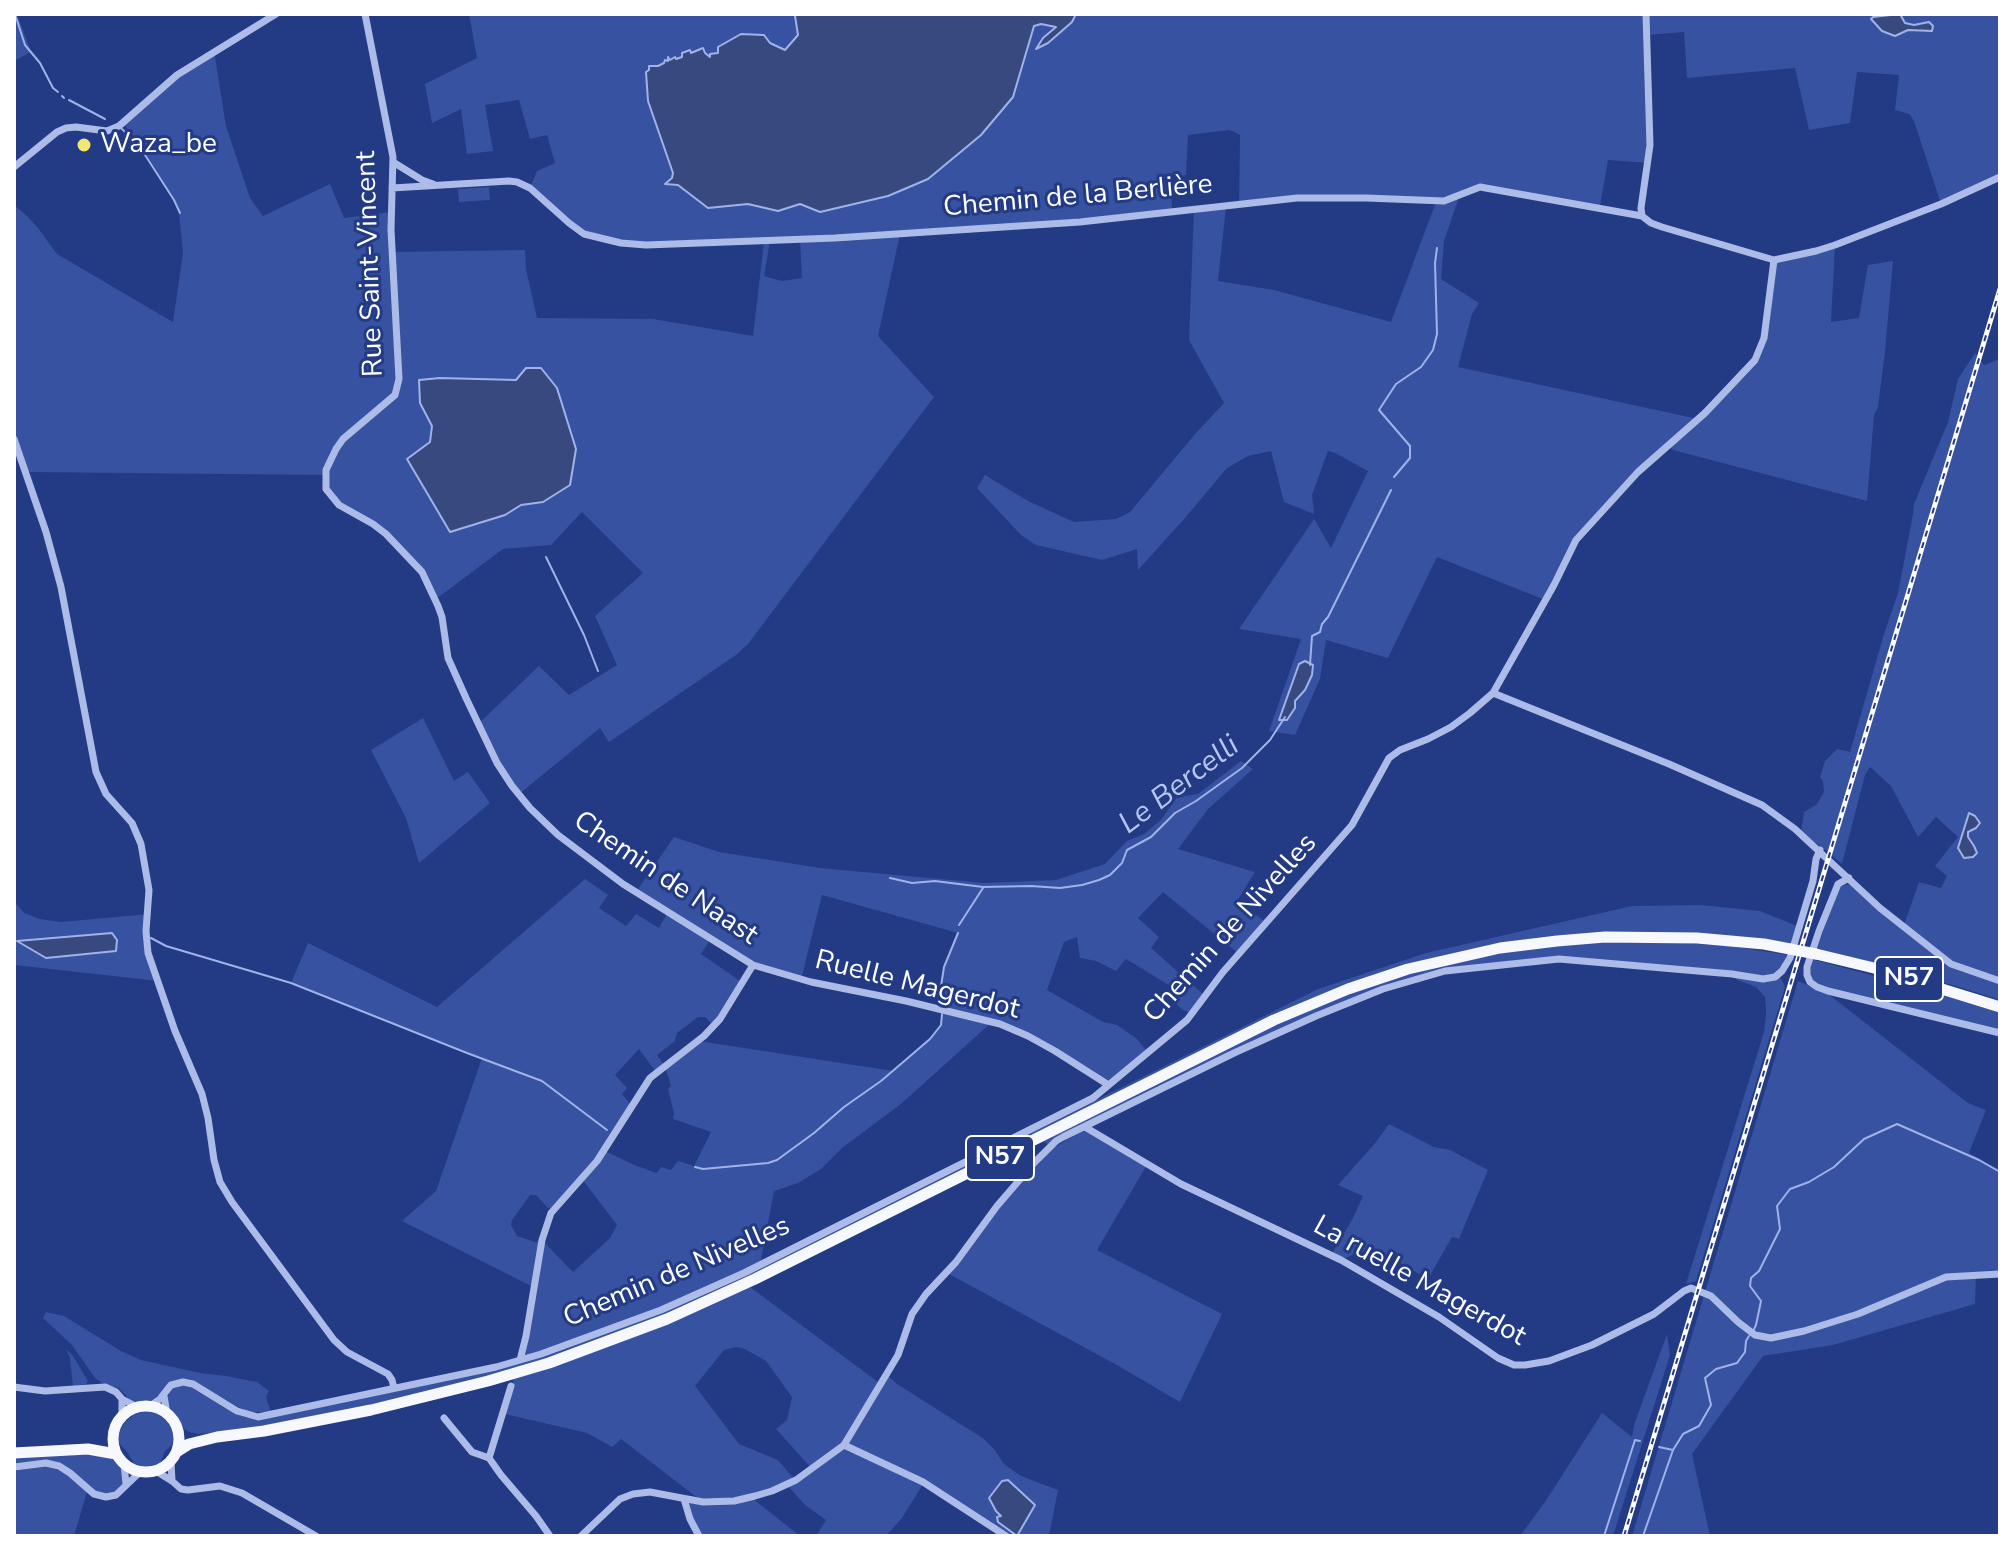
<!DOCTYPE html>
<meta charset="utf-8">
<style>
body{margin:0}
#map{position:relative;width:2014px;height:1550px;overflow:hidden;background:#233a84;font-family:"Nunito Sans",sans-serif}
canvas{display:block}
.frame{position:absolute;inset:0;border:16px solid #fff;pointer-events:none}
</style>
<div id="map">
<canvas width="2014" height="1550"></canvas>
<div class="frame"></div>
</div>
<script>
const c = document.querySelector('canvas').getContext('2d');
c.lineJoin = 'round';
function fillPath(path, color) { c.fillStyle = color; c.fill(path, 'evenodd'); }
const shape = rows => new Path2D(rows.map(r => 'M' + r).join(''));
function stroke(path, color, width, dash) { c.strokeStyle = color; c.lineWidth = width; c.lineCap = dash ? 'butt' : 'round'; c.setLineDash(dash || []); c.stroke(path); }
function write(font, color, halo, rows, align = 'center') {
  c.font = font + ' "Nunito Sans",sans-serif'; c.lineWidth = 6; c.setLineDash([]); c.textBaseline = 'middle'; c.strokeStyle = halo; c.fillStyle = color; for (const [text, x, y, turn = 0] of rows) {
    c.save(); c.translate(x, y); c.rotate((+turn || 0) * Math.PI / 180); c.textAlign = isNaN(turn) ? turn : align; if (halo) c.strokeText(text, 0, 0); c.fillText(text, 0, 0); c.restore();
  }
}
fillPath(shape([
 [14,14,17,14,31,52,14,61],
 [469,14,798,14,795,16,798,35,785,50,770,43,719,53,709,57,682,57,670,61,669,57,668,62,650,68,648,101,673,173,672,178,666,184,678,185,708,208,748,204,778,211,800,204,820,212,1013,97,1034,26,1041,24,1057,26,1072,22,1076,14,2000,14,2000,175,1941,204,1914,121,1909,114,1895,110,1899,75,1857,72,1850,123,1809,130,1795,68,1687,78,1684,32,1647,35,1649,163,1608,160,1600,206,1487,188,1459,197,1444,241,1441,279,1479,303,1472,314,1458,367,1698,419,1759,353,1774,260,1835,245,1831,322,1859,318,1868,265,1893,261,1885,352,1878,407,1874,415,1867,501,1673,450,1668,445,1576,540,1545,600,1437,557,1388,658,1326,640,1320,679,1295,735,1269,731,1301,639,1239,629,1314,519,1331,548,1368,471,1335,453,1328,451,1312,495,1314,514,1284,502,1271,451,1248,456,1227,468,1185,518,1138,570,1137,549,1102,560,1036,545,1021,535,977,488,985,475,1028,501,1074,522,1116,519,1130,512,1195,434,1224,403,1189,340,1194,209,1226,207,1218,281,1274,290,1391,322,1436,202,1297,198,1239,206,1240,135,1230,130,1188,135,1186,175,1171,178,1172,211,900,234,878,336,934,397,748,644,736,655,609,742,600,728,519,794,478,724,539,666,569,695,617,665,595,616,643,573,582,512,551,545,503,549,436,599,426,579,386,534,346,510,326,489,325,475,26,472,14,439,14,205,26,215,38,228,57,254,173,322,183,253,179,214,174,199,142,147,123,123,151,99,214,51,226,126,250,198,263,216,330,184,344,218,391,212,392,252,525,250,526,269,537,318,653,319,753,336,764,242,646,245,584,234,530,188,537,171,555,163,547,135,530,139,519,100,485,105,493,151,467,154,461,109,432,123,425,84,477,58],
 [800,240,802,278,782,281,764,276,770,241],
 [440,378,516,380,576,449,569,485,543,502,521,505,505,515,407,460,430,442,432,426,420,403],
 [489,187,490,200,459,202,458,189],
 [1975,353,1984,365,2000,359,2000,978,1950,961,1904,925,1919,882,1941,888,1947,876,1935,866,1958,837,1936,817,1918,837,1891,786,1870,767,1865,775,1842,864,1822,847,1801,834,1804,812,1816,805,1824,792,1823,781,1820,777,1825,761,1837,749,1850,752,1884,634,1898,593,1913,514,1914,504,1948,422,1958,379],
 [423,718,454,781,468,772,490,803,419,863,406,818,371,750],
 [1241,761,1253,769,1208,809,1178,849,1255,872,1237,901,1267,923,1239,954,1163,892,1138,918,1159,937,1151,948,1204,995,1192,1013,1183,1010,1170,998,1175,989,1126,959,1116,971,1096,961,1080,958,1077,937,1064,942,1047,990,1103,1022,1117,1025,1136,1038,1148,1052,1107,1084,1074,1062,993,1021,901,1104,842,1148,821,1169,798,1183,774,1191,760,1265,703,1292,520,1360,533,1287,402,1221,436,1191,482,1058,291,983,308,943,437,1007,585,879,608,895,599,908,626,926,636,914,659,928,668,912,636,892,674,837,719,852,820,868,983,883,1056,880,1105,864,1127,841,1144,834,1161,820,1177,797,1198,794],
 [822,895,958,933,944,967,937,1008,943,1009,940,1025,937,1031,893,1071,699,1041,664,1065,657,1055,675,1041,677,1033,698,1017,705,1017,714,1026,743,983,701,954,711,938,759,968,801,980],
 [639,1049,656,1072,665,1066,671,1086,668,1089,674,1113,673,1119,711,1132,694,1166,678,1161,671,1170,661,1167,657,1173,634,1165,605,1151,631,1105,622,1094,627,1088,615,1075],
 [582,1179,617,1225,610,1238,573,1272,542,1240,535,1242,517,1236,511,1225,512,1220,530,1195,536,1195,548,1208,555,1207],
 [1849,884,1899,926,1955,969,2000,984,2000,1000,1952,985,1814,948,1837,890,1841,886],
 [14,901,24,913,40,919,61,922,149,914,146,931,158,981,14,965],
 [1701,905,1760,911,1797,926,1791,944,1579,934,1540,937,1498,944,1375,975,783,1261,666,1315,522,1367,371,1407,232,1431,198,1434,189,1432,184,1429,170,1409,167,1397,173,1387,179,1385,189,1386,244,1417,262,1419,498,1369,753,1272,1318,989,1426,953,1632,906],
 [1667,942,1730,946,1789,955,1781,971,1768,977,1555,957,1470,965,1375,989,1049,1145,1043,1141,1277,1023,1328,1001,1380,982,1439,966,1500,952,1579,943],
 [1811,959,1946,995,2000,1011,2000,1030,1823,988,1810,978],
 [1732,974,1763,979,1779,974,1785,987,1696,1281,1686,1284,1764,1032,1766,1012,1765,997,1756,987,1737,980],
 [1798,981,1827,993,1968,1103,1986,1110,1969,1153,2000,1170,2000,1277,1976,1277,1975,1304,1833,1345,1763,1356,1692,1454,1710,1536,1632,1536],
 [1389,1124,1434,1147,1450,1150,1488,1170,1459,1239,1452,1237,1428,1279,1381,1252,1359,1252,1341,1260,1331,1255,1352,1220,1363,1196,1338,1185,1376,1142],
 [1090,1127,1148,1163,1097,1250,1222,1314,1180,1402,1115,1364,949,1274,999,1208,1053,1148],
 [750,1287,882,1385,888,1376,897,1384,984,1439,994,1449,1004,1464,1021,1476,1058,1490,1049,1536,1010,1536,925,1481,902,1518,886,1536,816,1536,826,1520,805,1505,787,1485,752,1498,800,1536,696,1536,685,1499,699,1499,621,1439,612,1447,587,1433,505,1414,514,1378],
 [737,1347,745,1349,766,1361,792,1397,787,1420,776,1429,812,1469,795,1480,778,1460,739,1444,695,1386,724,1350],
 [46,1312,64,1316,121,1351,141,1360,200,1373,226,1376,257,1382,269,1391,266,1397,271,1412,247,1412,192,1380,185,1379,172,1381,154,1400,137,1403,131,1401,119,1388,105,1385,95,1378,72,1345,43,1318],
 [1667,1334,1670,1355,1613,1536,1520,1536,1545,1502,1602,1413,1632,1437,1634,1425],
 [66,1349,73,1356,88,1381,86,1384,73,1387,70,1358],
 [147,1411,156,1413,167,1421,172,1429,174,1438,172,1445,165,1451,160,1464,147,1467,135,1465,128,1453,118,1442,119,1433,125,1422,135,1414],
 [104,1454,118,1463,122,1470,122,1485,119,1490,109,1494,95,1492,50,1462,14,1463,14,1457],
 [48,1466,66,1473,87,1492,74,1536,15,1536,14,1476,16,1471,21,1468]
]), '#3752a1');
const water = shape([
 [798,14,1076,14,1072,22,1048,43,1036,49,1043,38,1056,27,1041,24,1034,26,1013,97,981,135,928,179,888,196,820,212,800,204,778,211,748,204,708,208,678,185,665,184,672,178,673,173,648,101,646,72,649,70,649,66,658,66,664,63,665,60,668,61,668,57,670,60,675,57,676,59,682,57,682,53,690,50,691,53,703,48,705,53,710,57,710,54,718,53,718,47,741,34,764,35,770,43,785,50,798,35,795,16,798,14],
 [1900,14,1905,23,1914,25,1929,22,1933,26,1932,31,1908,30,1895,36,1882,31,1871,19,1873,17,1900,14],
 [526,368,541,368,557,388,576,449,570,485,543,502,521,505,505,515,450,532,407,459,430,442,432,426,420,403,419,380,440,378,516,380,526,368],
 [1305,661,1313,665,1312,675,1305,690,1295,701,1295,708,1287,720,1279,720,1299,664,1305,661],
 [1969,813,1975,816,1980,823,1976,828,1968,832,1968,837,1974,846,1977,853,1973,857,1964,858,1958,848,1969,813],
 [112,933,117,940,116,951,46,958,17,941,112,933],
 [1008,1480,1035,1505,1017,1536,998,1522,997,1517,1001,1516,996,1511,989,1498,1002,1481,1008,1480]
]);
fillPath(water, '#384980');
stroke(water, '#a0b3e9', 2);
stroke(shape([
 [15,14,25,45,40,63,53,88,58,92],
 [62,96,64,98],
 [69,100,105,119],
 [122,129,138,144,174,200,180,213],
 [1394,477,1410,458,1410,446,1379,410,1396,384,1421,367,1433,350,1437,334,1435,263,1437,248],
 [546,557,584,635,598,671],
 [1310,665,1312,636,1320,632,1322,624,1328,617,1391,490],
 [890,878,912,883,935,881,983,887,1031,886,1060,888,1082,885,1099,880,1110,875,1122,863,1127,850,1151,837,1175,813,1196,801,1242,768,1270,740,1285,717],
 [959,925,983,888],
 [151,938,166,946,291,983,467,1053,542,1081,607,1130],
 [939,999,944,967,958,933],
 [695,1167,703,1169,768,1163,777,1160,814,1133,844,1107,881,1081,930,1039,941,1025,942,1014],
 [1753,1331,1756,1325,1761,1301,1750,1286,1751,1278,1759,1271,1780,1229,1777,1206,1790,1189,1809,1182,1834,1167,1864,1139,1897,1124,1979,1160,2000,1172],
 [1659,1447,1673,1450],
 [1604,1536,1635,1440,1640,1441],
 [1643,1536,1673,1450,1683,1434,1699,1426,1711,1405,1705,1378,1716,1369,1737,1363,1745,1352,1746,1341,1749,1336]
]), '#a0b3e9', 2);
stroke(shape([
 [365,14,393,157,391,230,399,379,395,395,343,439,336,449,326,470,326,489,339,505,373,524,386,534,422,572,438,606,442,617,448,658,466,698,497,763,512,786,530,808,558,835,623,884,753,965,720,1019,704,1036,650,1078,597,1161,551,1213,542,1240,526,1336,520,1360],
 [393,162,422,180,433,184],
 [14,167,57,132,66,128,76,127,107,131,119,126,177,75,276,14],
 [392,188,509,181,517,182,530,188,569,223,584,234,621,243,646,245,835,238,1080,222,1297,198,1366,198,1444,201,1480,187,1642,216,1651,223,1662,227,1774,260],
 [1642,216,1641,208,1650,145,1646,14],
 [14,439,46,532,61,587,96,772,106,794,132,823,141,844,149,890,146,931,148,953,175,1031,202,1094,208,1118,214,1160,220,1182,232,1202,334,1340,347,1352,388,1374,392,1380,394,1388],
 [1493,693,1669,764,1762,805,1795,829,1880,908,1951,964,2000,981],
 [1849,878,1838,884,1836,889,1819,931,1807,967,1807,975,1810,982,1817,987,1828,991,2000,1033],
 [753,965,811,982,906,1001,1000,1024,1028,1036,1055,1051,1107,1084],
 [1085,1127,1181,1184,1341,1260,1439,1317,1498,1358,1514,1365,1525,1365,1549,1361,1592,1345,1654,1314,1684,1291,1691,1288,1711,1296,1738,1322,1755,1335,1771,1338,1804,1331,1858,1314,1946,1277,2000,1274],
 [511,1386,489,1458,501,1475,536,1516,550,1536],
 [14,1387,45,1391,105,1387,116,1392,122,1399,137,1407],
 [164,1396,167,1413],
 [122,1399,122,1416],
 [150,1406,160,1399,171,1385,183,1382,193,1384,237,1411,258,1417,496,1367,541,1354,661,1310,744,1273,1093,1098,1187,1020,1223,972,1352,825,1389,758,1400,750,1428,739,1451,727,1470,713,1493,693,1554,585,1576,540,1638,472,1705,413,1755,360,1764,338,1774,260,1816,251,1835,245,1941,204,2000,177],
 [444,1418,472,1452,489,1458],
 [844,1445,923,1482,1006,1536],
 [171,1462,172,1481],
 [124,1464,126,1484],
 [14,1467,46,1463,59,1466,70,1473,94,1494,106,1497,116,1495,140,1472],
 [156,1471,172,1481,181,1489,188,1490,220,1486,242,1493,316,1536],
 [684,1499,690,1519,699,1536],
 [581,1536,620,1499,633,1494,650,1492,703,1502,734,1501,755,1496,772,1491,796,1480,844,1445,898,1355,912,1314,926,1294,956,1262,997,1206,1035,1162,1056,1141,1063,1137,1234,1053,1316,1016,1383,989,1445,971,1559,959,1732,974,1763,979,1775,977,1782,971,1790,958,1813,881,1816,859,1820,850]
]), '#acbbe8', 7);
stroke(shape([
 [1816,954,1874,968,2000,1007],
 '113 1439a33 33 0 1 1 66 0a33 33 0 1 1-66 0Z',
 [178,1451,189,1444,217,1437,264,1431,371,1410,488,1381,549,1363,667,1319,755,1279,1274,1020,1348,989,1408,969,1500,948,1557,941,1605,937,1697,938,1764,944,1790,949],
 [14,1453,88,1449,116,1454]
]), '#f6f8fe', 11);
const rail = shape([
 [1624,1536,2000,289]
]);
stroke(rail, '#fff', 5);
stroke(rail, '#233a84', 2, [6]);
stroke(shape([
 [1790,949,1816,954]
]), '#f6f8fe', 11);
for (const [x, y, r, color] of [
 [84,145,8,"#f3e76f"]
]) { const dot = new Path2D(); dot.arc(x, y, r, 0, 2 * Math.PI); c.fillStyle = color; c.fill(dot); stroke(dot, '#233a84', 3); }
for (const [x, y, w] of [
 [1909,979,68],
 [1000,1158,68]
]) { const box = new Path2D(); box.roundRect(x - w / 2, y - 22, w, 44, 6); c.fillStyle = '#233a84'; c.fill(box); stroke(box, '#fff', 2); }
write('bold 26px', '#fff', null, [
 ["N57",1909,979],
 ["N57",1000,1158]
]);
write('28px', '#fff', '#233a84', [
 ["Waza_be",100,145]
], 'left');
write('28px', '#fff', '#233a84', [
 ["Chemin de la Berlière",1078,197,-5],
 ["Rue Saint-Vincent",371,264,-92],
 ["Chemin de Naast",665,879,34],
 ["Chemin de Nivelles",1231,929,-48],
 ["Ruelle Magerdot",917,986,14],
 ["Chemin de Nivelles",677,1273,-23],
 ["La ruelle Magerdot",1419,1282,29]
]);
write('italic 30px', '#b7c6f0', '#233a84', [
 ["Le Bercelli",1180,786,-37]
]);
</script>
